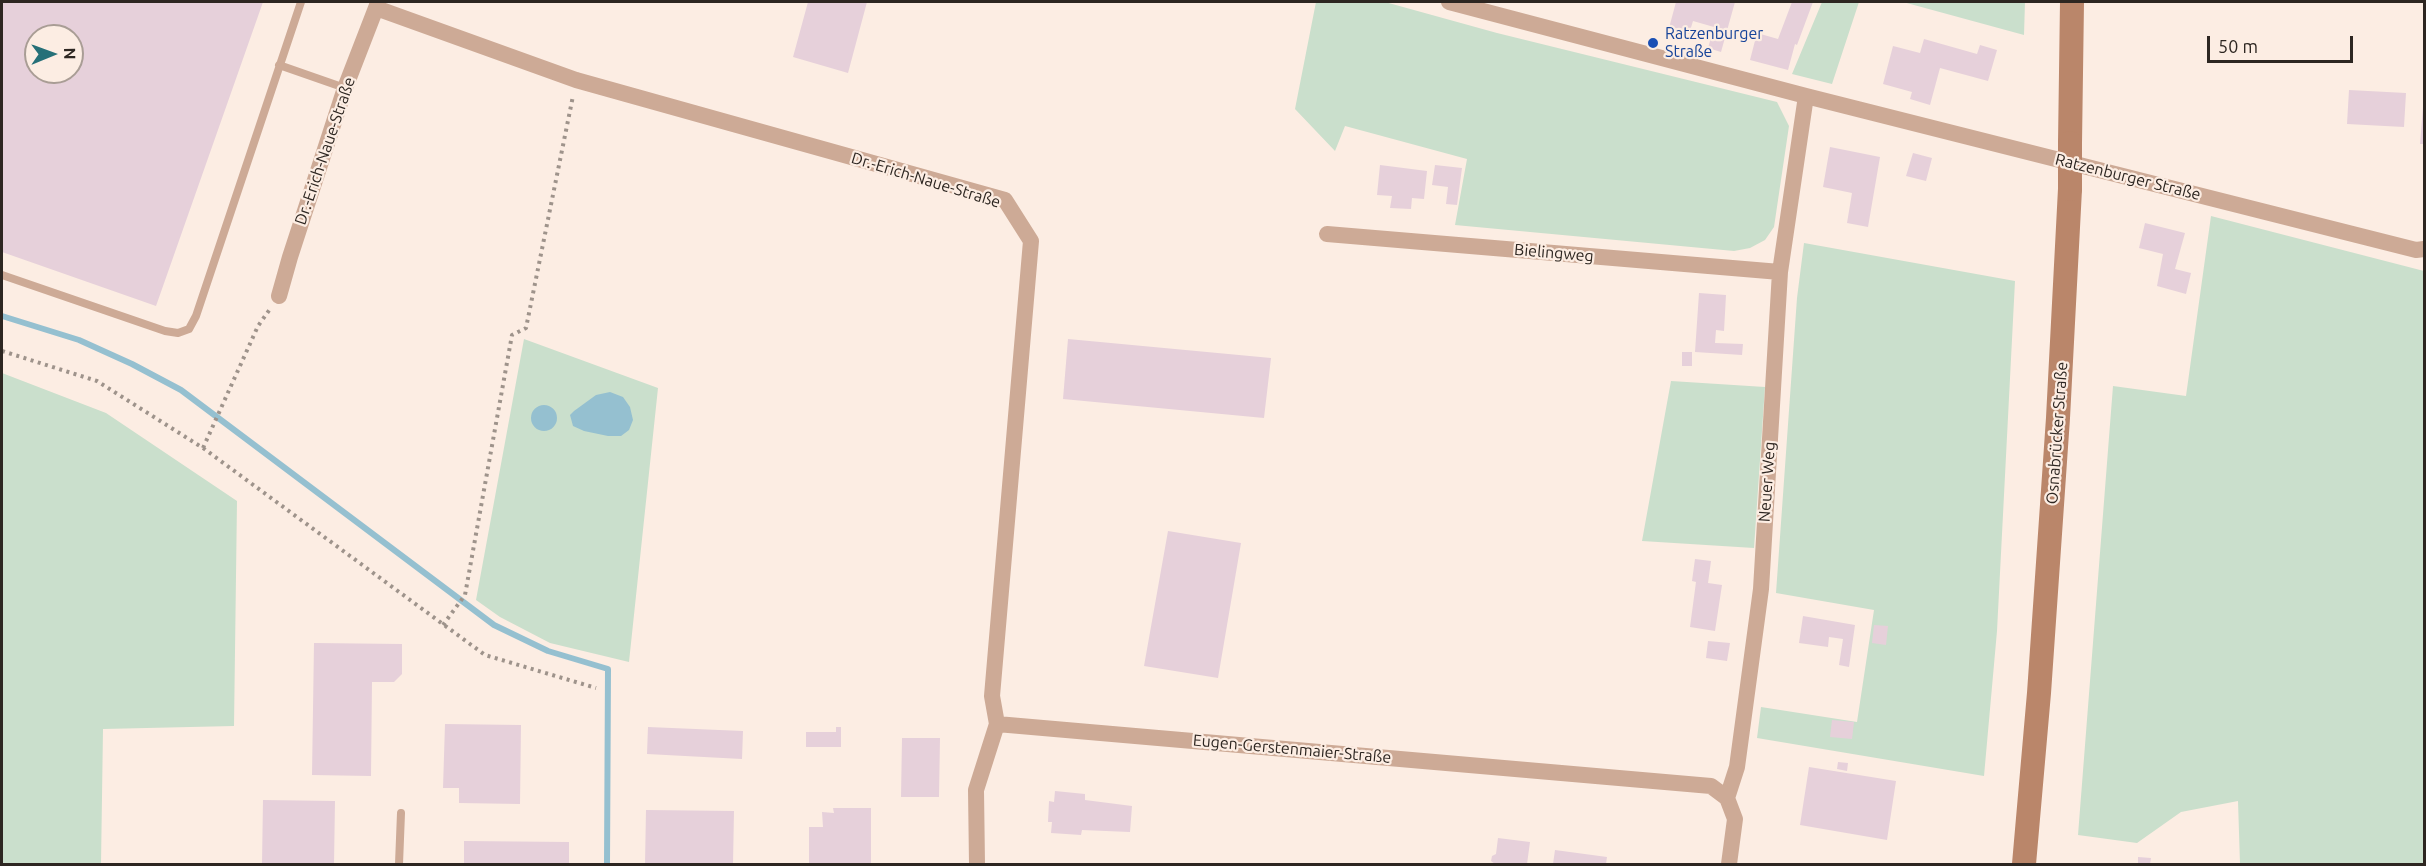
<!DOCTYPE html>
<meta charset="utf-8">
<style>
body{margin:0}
#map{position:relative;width:2426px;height:866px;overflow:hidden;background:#fcede3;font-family:Ubuntu,sans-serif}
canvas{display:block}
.frame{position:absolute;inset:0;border:3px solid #2d2621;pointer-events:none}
.north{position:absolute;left:24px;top:24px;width:60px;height:60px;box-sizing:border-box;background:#fcede3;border:2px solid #a99d95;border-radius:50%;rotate:89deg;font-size:16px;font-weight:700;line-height:24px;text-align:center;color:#2d2621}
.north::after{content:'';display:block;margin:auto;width:21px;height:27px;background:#267078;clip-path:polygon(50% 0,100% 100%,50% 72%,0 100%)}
.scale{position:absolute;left:2207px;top:36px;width:146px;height:27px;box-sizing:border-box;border:3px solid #2d2621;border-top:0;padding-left:8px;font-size:18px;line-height:21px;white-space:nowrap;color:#2d2621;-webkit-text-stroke:4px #fcede3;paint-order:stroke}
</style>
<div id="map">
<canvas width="2426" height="866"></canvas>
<div class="frame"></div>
<div class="north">N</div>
<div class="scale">50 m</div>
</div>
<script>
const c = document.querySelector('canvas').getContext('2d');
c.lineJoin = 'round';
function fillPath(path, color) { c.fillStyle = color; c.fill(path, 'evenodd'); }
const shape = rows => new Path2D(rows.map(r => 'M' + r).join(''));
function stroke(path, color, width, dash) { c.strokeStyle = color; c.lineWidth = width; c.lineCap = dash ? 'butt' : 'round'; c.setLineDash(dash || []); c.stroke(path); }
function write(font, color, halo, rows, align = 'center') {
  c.font = font + ' Ubuntu,sans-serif'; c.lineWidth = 4.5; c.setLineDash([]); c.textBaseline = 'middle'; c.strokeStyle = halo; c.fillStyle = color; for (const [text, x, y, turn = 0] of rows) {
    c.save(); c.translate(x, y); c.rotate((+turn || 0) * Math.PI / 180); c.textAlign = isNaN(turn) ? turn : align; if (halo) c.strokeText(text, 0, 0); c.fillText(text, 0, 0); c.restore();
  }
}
fillPath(shape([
 [1316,2,1385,2,1497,33,1777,102,1789,126,1774,227,1765,240,1750,248,1734,251,1455,225,1467,159,1345,126,1335,151,1295,109],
 [1822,2,1859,2,1832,84,1792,74],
 [1903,2,2025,2,2024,35],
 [2211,216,2424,271,2424,864,2240,864,2238,801,2181,812,2137,843,2078,835,2113,386,2186,396],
 [1804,243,2015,281,1997,631,1984,776,1757,738,1761,707,1857,722,1874,610,1776,593,1797,298],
 [524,339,658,388,629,662,550,643,500,617,476,600],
 [2,373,106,413,237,501,234,726,103,729,101,864,2,864],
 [1671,381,1765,387,1754,548,1642,541]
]), '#cadfcc');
fillPath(shape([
 [610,392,623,397,630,407,633,420,629,430,621,436,608,436,584,431,573,426,570,415,574,411,596,395],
 '531 418a13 13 0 1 1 26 0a13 13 0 1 1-26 0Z'
]), '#95c0d0');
stroke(shape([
 [2,316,79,340,132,364,181,390,494,625,548,651,608,669,607,864]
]), '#95c0d0', 6);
fillPath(shape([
 [2,2,263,2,156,306,2,252],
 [36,36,72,36,72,72,36,72],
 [808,2,867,2,848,73,793,57],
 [1676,2,1735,2,1721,52,1708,48,1714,27,1693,21,1689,34,1669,28],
 [1792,2,1813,2,1797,45,1795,44,1788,70,1750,60,1757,33,1778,39],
 [1924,39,1977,54,1980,45,1997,50,1988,81,1940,68,1930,105,1910,99,1912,92,1883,84,1893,46,1920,53],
 [2349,90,2406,93,2404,127,2347,124],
 [2423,107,2424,107,2424,144,2420,144],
 [1830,147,1880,157,1868,227,1847,223,1852,193,1823,187],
 [1913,153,1932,158,1926,181,1906,176],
 [1380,165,1427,171,1424,199,1412,198,1411,209,1390,208,1392,196,1377,195],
 [1435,165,1462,168,1457,205,1446,204,1448,187,1432,185],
 [2145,223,2185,233,2175,269,2191,273,2186,294,2157,286,2163,254,2139,248],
 [1699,293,1726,295,1724,331,1716,330,1715,343,1743,344,1742,355,1695,352],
 [1068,339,1271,358,1264,418,1063,399],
 [1682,352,1692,352,1692,366,1682,366],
 [1168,531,1241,543,1218,678,1144,666],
 [1695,559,1711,561,1708,583,1722,585,1715,631,1690,627,1696,582,1692,581],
 [1803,616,1855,625,1849,667,1839,665,1843,639,1829,637,1828,647,1799,643],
 [1874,625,1888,626,1886,645,1872,643],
 [1708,641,1730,643,1727,661,1706,658],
 [314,643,402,644,402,674,394,682,372,682,371,776,312,775],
 [1832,720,1854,722,1852,739,1830,737],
 [445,724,521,725,520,804,459,803,459,788,443,788],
 [648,727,743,731,742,759,647,754],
 [836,727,841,727,841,747,806,747,806,732,836,732],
 [902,738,940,738,939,797,901,797],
 [1838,762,1848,763,1847,771,1837,769],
 [1809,767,1896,781,1887,840,1800,825],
 [1055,791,1085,794,1085,800,1132,806,1130,832,1082,830,1081,835,1051,833,1052,822,1048,822,1049,801,1054,802],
 [263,800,335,801,334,864,262,864],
 [833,808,871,808,871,864,809,864,809,827,823,827,822,812,834,813],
 [646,810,734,811,733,864,645,864],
 [1498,838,1530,842,1527,864,1495,864,1491,861,1492,856,1496,854],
 [464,841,569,842,569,864,464,864],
 [1555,850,1607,857,1606,864,1553,864],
 [2138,857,2151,858,2150,864,2138,864]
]), '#e6d0da');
stroke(shape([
 [2,351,97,381,203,448,485,655,596,688],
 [203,448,258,326,270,309],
 [443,625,465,595,512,335,526,328,573,96]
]), '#9e938b', 4, [3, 4.5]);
stroke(shape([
 [279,65,345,88],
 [2,275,165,331,178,333,189,329,196,316,301,2],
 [399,864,401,813]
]), '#cdaa96', 8);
stroke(shape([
 [378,2,376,8,576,80,1005,200,1031,241,992,696,997,724],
 [1449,2,1806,96,2416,250,2424,249],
 [1327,234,1780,272],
 [279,296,290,257,345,88,376,8],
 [997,724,1711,786,1727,798],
 [977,864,976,790,997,724],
 [1729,864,1735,819,1727,798,1737,767,1761,589,1780,272,1806,96]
]), '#cdaa96', 16);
stroke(shape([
 [2070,143,2072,2],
 [2024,864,2039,693,2058,418,2070,189]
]), '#ba866a', 24);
stroke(shape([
 [2070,189,2070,143]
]), '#ba866a', 24);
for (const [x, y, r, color] of [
 [1653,43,6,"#1a4fb4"]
]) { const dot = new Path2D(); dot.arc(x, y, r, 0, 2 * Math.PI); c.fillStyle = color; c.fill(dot); stroke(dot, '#fcede3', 2); }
write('16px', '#164399', '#fcede3', [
 ["Ratzenburger",1665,34],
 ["Straße",1665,52]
], 'left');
write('16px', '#2d2621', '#fcede3', [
 ["Dr.-Erich-Naue-Straße",325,151,-71],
 ["Ratzenburger Straße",2128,177,14],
 ["Dr.-Erich-Naue-Straße",926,180,17],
 ["Bielingweg",1554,253,5],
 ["Osnabrücker Straße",2057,433,-86],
 ["Neuer Weg",1767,482,-86],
 ["Eugen-Gerstenmaier-Straße",1292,749,5]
]);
</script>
